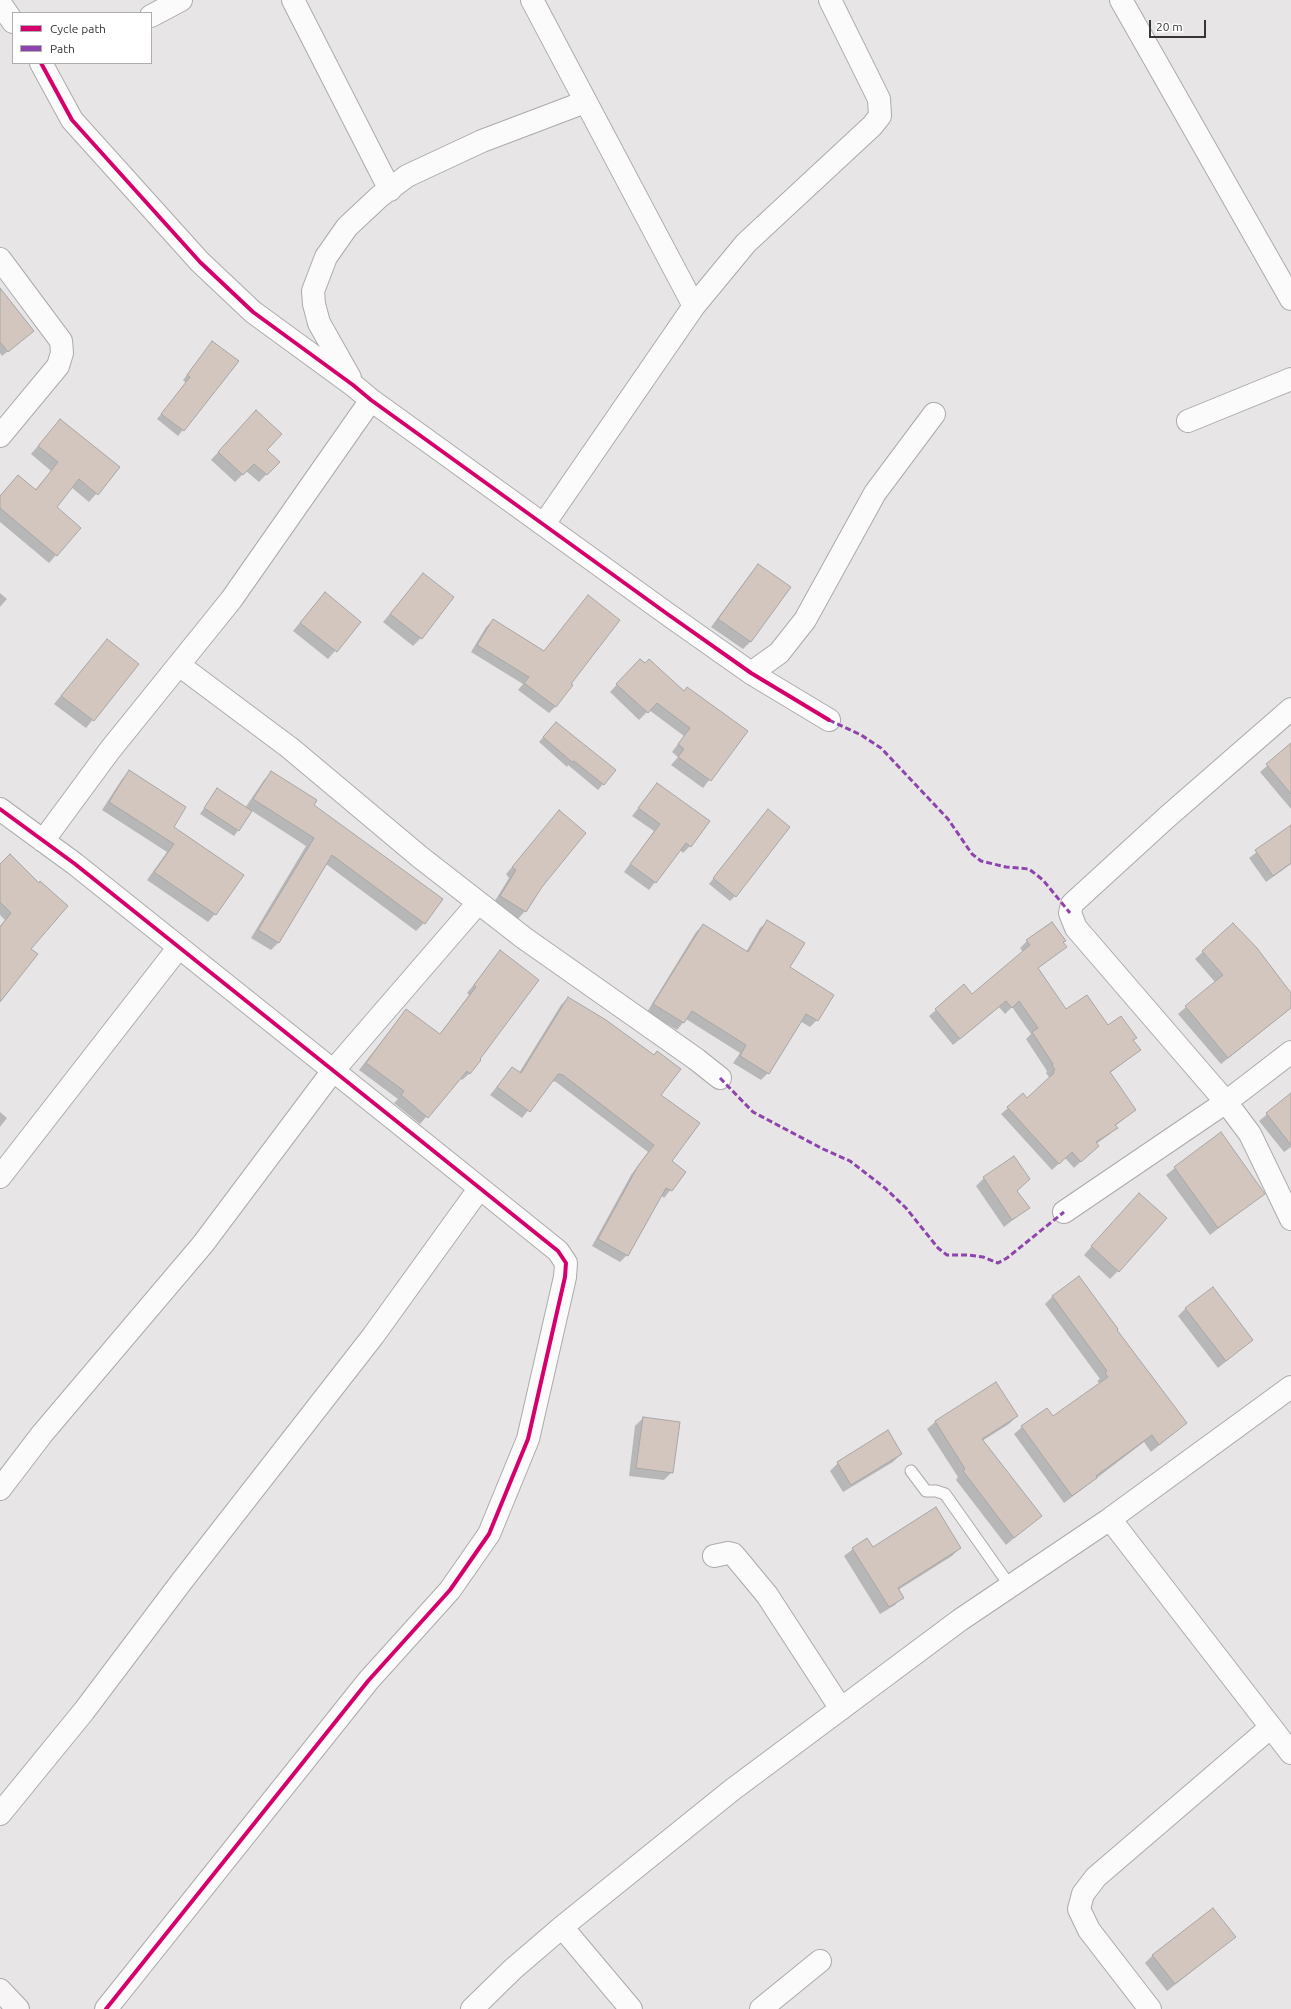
<!DOCTYPE html>
<style>
body{margin:0}
#map{position:relative;width:1291px;height:2009px;overflow:hidden;background:#e7e5e5;font-family:Ubuntu,sans-serif}
canvas{display:block}
.legend{position:absolute;left:12px;top:12px;width:140px;height:52px;box-sizing:border-box;background:#fff;border:1px solid #afaeae;margin:0;padding:5px 7px;list-style:none;font-size:12px;color:#363535}
.legend li{display:flex;align-items:center;gap:8px;height:20px}
.legend b{width:20px;border:1px solid #afaeae}
.scale{position:absolute;left:1149px;top:20px;width:57px;height:18px;box-sizing:border-box;border:2px solid #363535;border-top:0;padding-left:5px;font-size:12px;line-height:14px;white-space:nowrap;color:#363535;-webkit-text-stroke:3px #fff;paint-order:stroke}
</style>
<div id="map">
<canvas width="1291" height="2009"></canvas>
<ul class="legend">
<li><b style="height:5px;background:#d6006c"></b>Cycle path</li>
<li><b style="height:5px;background:#8e44ad"></b>Path</li>
</ul>
<div class="scale">20 m</div>
</div>
<script>
const c = document.querySelector('canvas').getContext('2d');
c.lineJoin = 'round';
function fillPath(path, color) { c.fillStyle = color; c.fill(path, 'evenodd'); }
const shape = rows => new Path2D(rows.map(r => 'M' + r).join(''));
function stroke(path, color, width, dash) { c.strokeStyle = color; c.lineWidth = width; c.lineCap = dash ? 'butt' : 'round'; c.setLineDash(dash || []); c.stroke(path); }
fillPath(shape([
 [0,300,28,335,2,356,0,353],
 [212,342,237,361,178,436,157,419,186,383,183,380],
 [248,419,265,450,278,462,259,482,246,471,235,482,211,460],
 [60,420,119,468,89,502,71,487,55,508,56,555,49,563,0,522,0,496,18,476,35,490,51,471,31,454],
 [758,565,790,588,750,642,743,649,711,627,751,573],
 [423,574,421,638,413,646,383,622],
 [0,593,7,599,0,607],
 [588,596,570,684,555,707,549,713,518,690,523,684,471,652,486,627,493,620,544,651],
 [318,601,360,622,328,659,293,631],
 [107,640,138,664,86,728,54,704],
 [633,667,684,692,747,731,703,788,671,765,678,757,672,752,684,736,649,710,639,720,610,692],
 [551,728,615,770,598,790,568,765,567,767,539,742],
 [1291,745,1291,809,1260,772],
 [129,772,172,827,215,914,208,922,147,880,167,852,102,810,122,779],
 [272,772,313,805,424,923,416,931,326,864,279,942,271,950,251,938,306,846,252,811,234,836,200,814,217,790,245,808,264,780],
 [657,784,690,846,683,853,680,850,649,890,624,872,654,831,632,816],
 [559,812,541,887,525,911,518,919,493,904,509,878,506,874],
 [763,815,735,896,730,901,709,884],
 [1291,826,1291,864,1266,882,1249,858],
 [0,865,29,949,36,955,0,1002,0,926,5,920,0,915],
 [768,921,788,968,817,1020,810,1027,800,1021,768,1073,761,1080,733,1063,740,1053,686,1019,677,1030,647,1012,696,932,703,925,746,952,760,928],
 [1052,923,1065,941,1062,943,1065,947,1037,969,1066,1010,1108,1027,1133,1040,1140,1050,1110,1073,1135,1110,1115,1126,1116,1128,1110,1134,1096,1144,1091,1152,1074,1168,1065,1158,1052,1170,1001,1114,1008,1108,1027,1099,1048,1080,1049,1077,1046,1073,1047,1071,1026,1039,1031,1034,1012,1007,1005,1014,999,1007,953,1045,929,1016,964,986,972,995,1023,952,1020,948,1027,941],
 [1233,924,1291,994,1291,1008,1221,1064,1178,1014,1215,982,1195,959],
 [500,952,470,1073,462,1080,460,1078,420,1124,394,1103,398,1099,359,1070,406,1010,439,1035,469,995,467,993],
 [568,998,660,1095,671,1161,685,1172,664,1198,661,1195,627,1255,620,1262,592,1246,631,1175,648,1152,556,1082,552,1081,522,1118,490,1095,512,1068,519,1073,561,1005],
 [1291,1094,1291,1147,1284,1152,1259,1121],
 [0,1112,7,1118,0,1127],
 [1220,1133,1264,1193,1210,1235,1166,1175],
 [1014,1158,1016,1191,1028,1208,1004,1227,976,1186,984,1178],
 [1131,1202,1118,1271,1110,1279,1084,1255],
 [1053,1296,1116,1330,1186,1423,1151,1452,1144,1442,1064,1503,1014,1434,1022,1427,1053,1418,1100,1384,1097,1381,1100,1379,1045,1304],
 [1186,1308,1252,1340,1218,1368,1178,1316],
 [996,1383,1017,1416,1009,1424,982,1441,1040,1516,1006,1545,956,1480,958,1477,927,1429,935,1422],
 [643,1418,672,1472,664,1480,629,1476,635,1426],
 [901,1454,893,1462,843,1492,830,1471,838,1463],
 [866,1539,872,1548,960,1548,952,1556,898,1590,902,1597,895,1605,880,1614,844,1556],
 [1235,1937,1167,1991,1145,1963,1153,1955]
]), '#0003');
const building = shape([
 [0,288,34,331,8,352,0,342,0,288],
 [212,341,239,361,184,431,161,414,190,377,187,375,212,341],
 [256,410,282,434,267,450,280,462,267,475,254,464,243,475,218,452,256,410],
 [60,419,120,467,98,495,79,479,57,507,81,528,57,556,0,508,0,496,18,475,36,490,58,462,38,446,60,419],
 [758,564,791,587,751,642,718,619,758,564],
 [423,573,454,597,422,639,390,614,423,573],
 [325,592,361,622,337,652,300,623,325,592],
 [588,595,620,620,571,684,573,685,556,707,524,683,529,677,477,645,493,619,544,651,588,595],
 [107,639,139,664,94,721,61,696,107,639],
 [640,659,645,663,649,659,684,691,687,687,748,731,711,781,678,757,684,749,678,744,690,728,657,703,648,713,616,684,640,659],
 [556,722,616,770,604,785,574,761,572,762,543,737,556,722],
 [1291,743,1291,794,1266,764,1291,743],
 [129,770,186,807,174,827,244,875,216,915,154,872,174,844,109,802,129,770],
 [271,771,317,800,314,805,443,899,425,924,332,855,279,943,258,930,314,838,253,799,271,771],
 [657,783,710,821,691,847,686,843,656,883,630,864,660,824,638,808,657,783],
 [217,788,252,811,239,831,204,808,217,788],
 [768,809,790,827,736,897,713,878,768,809],
 [559,810,586,833,542,887,526,912,500,896,516,870,512,867,559,810],
 [1291,825,1291,863,1273,876,1255,850,1291,825],
 [10,854,39,883,40,881,68,906,31,949,38,954,0,1002,0,927,11,913,0,902,0,864,10,854],
 [767,920,805,943,790,967,834,995,818,1021,806,1014,769,1074,740,1056,746,1045,692,1011,684,1023,653,1004,703,924,748,952,767,920],
 [1052,922,1066,941,1063,942,1067,947,1038,968,1066,1009,1087,995,1108,1025,1121,1016,1137,1038,1133,1040,1141,1050,1110,1072,1136,1110,1115,1125,1118,1128,1096,1142,1099,1146,1081,1162,1072,1152,1059,1164,1007,1107,1023,1093,1027,1098,1054,1073,1053,1071,1055,1070,1052,1065,1053,1064,1032,1032,1038,1028,1019,1001,1012,1008,1006,1001,960,1039,935,1009,964,984,972,994,1030,945,1026,940,1052,922],
 [1233,923,1257,948,1291,993,1291,1008,1228,1058,1185,1006,1223,975,1202,951,1233,923],
 [500,950,539,980,480,1059,481,1060,470,1074,467,1071,428,1118,401,1095,404,1091,366,1063,406,1009,440,1034,476,987,474,985,500,950],
 [568,997,606,1020,654,1055,657,1051,681,1069,661,1095,700,1123,672,1161,686,1172,672,1191,666,1188,628,1256,598,1239,638,1166,654,1145,563,1075,558,1074,530,1112,497,1087,512,1067,521,1073,568,997],
 [1291,1093,1291,1145,1266,1113,1291,1093],
 [1221,1132,1265,1194,1218,1228,1174,1167,1221,1132],
 [1014,1156,1030,1179,1017,1191,1030,1208,1012,1220,983,1177,1014,1156],
 [1139,1193,1167,1218,1119,1272,1091,1246,1139,1193],
 [1079,1276,1118,1329,1117,1330,1187,1423,1159,1445,1152,1435,1096,1476,1097,1478,1072,1496,1021,1426,1047,1408,1053,1416,1108,1377,1105,1373,1107,1371,1052,1296,1079,1276],
 [1213,1287,1253,1340,1226,1361,1185,1308,1213,1287],
 [996,1382,1018,1416,982,1439,1042,1516,1014,1538,963,1471,965,1469,935,1421,996,1382],
 [643,1417,680,1422,673,1473,636,1468,643,1417],
 [888,1430,902,1454,851,1485,837,1462,888,1430],
 [936,1507,961,1548,898,1588,904,1598,889,1607,852,1548,867,1538,873,1547,936,1507],
 [1213,1908,1236,1937,1175,1984,1152,1955,1213,1908]
]);
fillPath(building, '#d3c6be');
stroke(building, '#a7a6a6', 1);
const lane = shape([
 [911,1471,926,1491,936,1491,945,1494,1010,1586]
]);
const street = shape([
 [293,0,390,190],
 [532,0,694,306],
 [1121,0,1291,299],
 [0,3,13,22],
 [151,16,181,0],
 [41,63,72,120,200,262,253,312,353,385,371,400,666,613,751,673,829,720],
 [0,259,61,341,62,353,58,366,0,436],
 [350,378,319,323,314,304,313,291,326,257,347,227,379,197,407,176,482,141,585,102],
 [1188,421,1291,379],
 [544,524,694,306,746,243,872,126,880,116,879,99,830,0],
 [179,665,290,748,420,857,524,938,696,1059,720,1078],
 [751,673,779,653,805,620,875,493,934,414],
 [1291,709,1166,818,1072,904,1070,913,1076,928,1226,1102,1250,1134,1291,1219],
 [0,809,75,864,400,1124,558,1251,566,1263,565,1277,528,1439,489,1534,450,1590,368,1681,106,2009],
 [43,841,110,750,231,600,371,400],
 [0,1177,179,947],
 [1064,1212,1226,1102,1291,1052],
 [0,1489,42,1434,203,1244,332,1072,478,903],
 [1110,1519,1291,1753],
 [714,1556,728,1553,733,1554,767,1595,841,1709],
 [0,1814,84,1711,182,1581,373,1336,479,1189],
 [562,1927,631,2009],
 [472,2009,513,1969,562,1927,732,1790,960,1620,1110,1519,1291,1387],
 [761,2009,820,1961],
 [1150,2009,1089,1930,1079,1909,1083,1894,1096,1877,1271,1727]
]);
const secondary = shape([
 [0,1990,18,2009]
]);
stroke(lane, '#acaaaa', 13);
stroke(street, '#acaaaa', 24);
stroke(secondary, '#acaaaa', 24);
stroke(lane, '#fbfbfb', 11);
stroke(street, '#fbfbfb', 22);
stroke(secondary, '#f8f5f6', 22);
stroke(shape([
 [829,720,861,735,881,748,948,819,972,854,981,861,1006,867,1029,869,1043,880,1070,913],
 [720,1078,753,1112,823,1149,850,1161,885,1188,906,1208,938,1248,947,1255,968,1255,983,1257,998,1263,1007,1258,1064,1212]
]), '#8e44ad', 3, [6, 3]);
stroke(shape([
 [41,63,72,120,200,262,253,312,353,385,371,400,666,613,751,673,829,720],
 [0,809,75,864,400,1124,558,1251,566,1263,565,1277,528,1439,489,1534,450,1590,368,1681,106,2009]
]), '#d6006c', 4);
</script>
